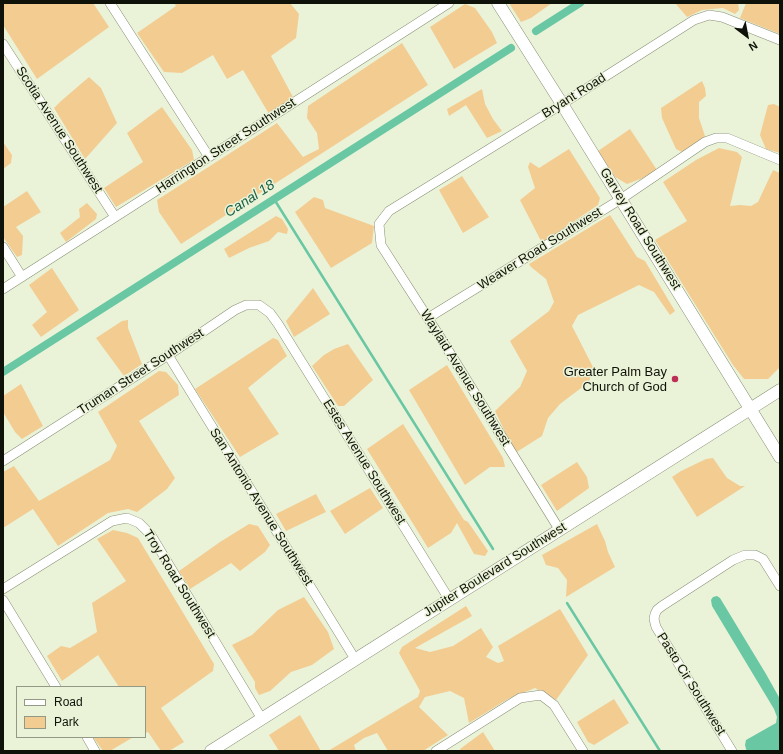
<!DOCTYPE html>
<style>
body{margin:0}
#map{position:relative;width:783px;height:754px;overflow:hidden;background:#eaf3d8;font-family:Arial,sans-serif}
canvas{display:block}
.frame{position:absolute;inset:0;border:4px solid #0f1208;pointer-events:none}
.legend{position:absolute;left:16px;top:686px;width:130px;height:52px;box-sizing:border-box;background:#eaf3d8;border:1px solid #929985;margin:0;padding:5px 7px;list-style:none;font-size:12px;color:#0f1208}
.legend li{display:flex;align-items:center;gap:8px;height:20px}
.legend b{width:20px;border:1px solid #929985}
.north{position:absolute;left:727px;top:16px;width:40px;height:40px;-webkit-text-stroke:3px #eaf3d8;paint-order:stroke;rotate:148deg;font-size:11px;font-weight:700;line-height:16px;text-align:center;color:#0f1208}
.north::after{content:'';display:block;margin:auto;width:14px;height:18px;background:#0f1208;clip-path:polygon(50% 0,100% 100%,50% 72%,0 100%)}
</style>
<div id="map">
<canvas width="783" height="754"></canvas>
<div class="frame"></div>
<ul class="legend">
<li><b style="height:5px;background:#fff"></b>Road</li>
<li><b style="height:11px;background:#f3cc92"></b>Park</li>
</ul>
<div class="north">N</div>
</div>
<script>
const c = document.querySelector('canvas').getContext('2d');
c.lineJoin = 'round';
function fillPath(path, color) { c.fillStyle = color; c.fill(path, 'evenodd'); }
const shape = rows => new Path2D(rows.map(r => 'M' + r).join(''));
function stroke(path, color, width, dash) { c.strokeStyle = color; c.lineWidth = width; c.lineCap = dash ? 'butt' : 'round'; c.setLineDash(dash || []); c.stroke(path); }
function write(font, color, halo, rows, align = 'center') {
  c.font = font + ' Arial,sans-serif'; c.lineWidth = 3; c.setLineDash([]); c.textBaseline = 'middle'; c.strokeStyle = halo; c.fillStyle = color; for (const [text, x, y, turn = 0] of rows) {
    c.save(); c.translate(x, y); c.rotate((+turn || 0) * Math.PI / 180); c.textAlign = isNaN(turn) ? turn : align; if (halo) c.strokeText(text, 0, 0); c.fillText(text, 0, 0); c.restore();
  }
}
fillPath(shape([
 [3,3,93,3,109,27,37,79,3,25],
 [174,3,242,3,243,4,256,3,290,3,299,14,296,38,271,56,293,97,269,114,243,70,227,79,213,55,182,73,164,72,137,33,176,6],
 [509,3,552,3,531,18,521,22],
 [675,3,738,3,739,10,735,14,723,8,702,10,687,17],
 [746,3,780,3,780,34,740,18],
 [465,4,475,8,492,32,497,43,454,69,430,27],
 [402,43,428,85,181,244,159,212,157,200,277,123,303,157,319,149,317,133,307,118,308,106],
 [89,77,101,88,117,123,85,159,54,108,61,101],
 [702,81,705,88,706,96,699,102,699,118,706,139,684,153,676,149,662,118,661,108],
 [482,89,485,104,493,119,502,131,487,138,466,105,449,116,447,109],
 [774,104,780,107,780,153,766,149,760,135,768,105],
 [162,107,192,150,194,160,116,207,104,188,143,162,127,133],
 [630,129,657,170,643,178,627,184,615,177,598,151],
 [3,142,12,155,11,163,3,169],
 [719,148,737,152,742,157,730,206,740,205,751,206,758,202,773,170,780,173,780,367,768,379,744,379,733,365,655,240,687,221,663,182,696,160],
 [569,149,600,198,598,205,542,243,520,200,535,188,528,167,530,162,539,168],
 [462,176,489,217,463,233,439,190],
 [27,191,41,212,16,227,23,236,22,255,17,257,3,237,3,207],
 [314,197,323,200,325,208,374,226,372,243,331,268,295,212],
 [87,203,97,214,96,219,66,242,60,233,80,217,79,209],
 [610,215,637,257,645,261,675,311,670,315,654,292,639,285,578,315,572,326,593,367,589,382,560,404,548,418,542,436,515,453,495,411,520,387,527,371,510,341,549,311,554,302,546,279,531,267,529,264],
 [276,216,282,219,288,229,287,234,278,232,269,241,249,248,229,258,224,249],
 [52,268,79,310,41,337,32,325,47,312,29,285],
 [313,288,330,314,294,337,286,321],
 [128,320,128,328,142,364,124,376,96,338,122,321],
 [273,338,278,340,287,356,248,388,279,434,240,457,195,389],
 [348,344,373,380,344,406,338,406,312,366,324,355,334,349],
 [447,365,503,458,505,467,490,467,465,485,409,390],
 [159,371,166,372,178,385,179,395,139,421,175,478,167,489,137,512,128,509,108,513,58,546,33,509,3,528,3,472,14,466,39,501,110,460,117,446,98,412],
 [21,384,43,426,22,439,15,432,3,412,3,396],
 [403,424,464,520,468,522,488,551,485,556,474,554,457,523,451,533,428,548,367,449],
 [713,458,727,478,740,486,745,486,697,517,672,477,681,471,706,459],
 [577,462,587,477,589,488,557,511,541,485],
 [370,488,383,508,345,534,330,511],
 [316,494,326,512,286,531,276,514],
 [249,524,258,526,270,545,265,552,240,571,231,563,190,589,179,571,220,542],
 [597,524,605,541,608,552,615,567,566,597,567,580,558,568,546,565,542,555],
 [113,530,127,533,138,538,214,664,213,671,161,708,184,742,169,751,161,751,148,732,145,733,145,687,119,687,98,655,62,681,47,656,61,646,70,648,97,632,92,603,126,581,97,539],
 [304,597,328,632,334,649,312,665,291,672,270,691,259,695,255,688,255,682,232,645,252,635,278,610],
 [466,606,472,616,415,648,430,652,453,646,481,628,493,647,486,657,498,663,504,661,498,646,560,609,588,655,556,700,535,688,508,699,469,723,464,698,450,691,425,697,419,707,448,735,423,751,388,751,377,733,364,738,354,745,356,751,328,751,418,697,420,691,399,653,402,647],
 [614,699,629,723,594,745,588,742,577,722],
 [300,715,321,751,279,751,269,735],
 [483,732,495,751,461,751,460,749],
 [93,737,134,737,130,739,110,751,103,751]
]), '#f3cc92');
fillPath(shape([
 [717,596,720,598,766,674,780,699,780,751,747,751,746,749,745,745,746,740,776,723,777,717,774,709,712,606,711,600,713,597]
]), '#6ac7a3');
stroke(shape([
 [274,199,493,549],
 [567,603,660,751]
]), '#6ac7a3', 2.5);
stroke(shape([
 [536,31,580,3],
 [3,372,511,48]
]), '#6ac7a3', 8);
const street = shape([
 [110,3,209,157],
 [3,44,115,217],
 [3,247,22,277],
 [3,289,449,3],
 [428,318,621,199,705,142,716,138,727,138,780,160],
 [168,355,355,659],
 [3,461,170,354,235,310,246,305,259,305,270,313,278,324,449,599],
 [559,529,440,337,381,245,379,224,389,211,562,104,694,20,709,15,722,17,780,40],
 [3,589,112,521,127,518,139,523,151,535,262,719],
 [3,600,56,687],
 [87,737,95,751],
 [436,751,520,698,541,695,554,705,583,751],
 [732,751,656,627,654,619,655,614,657,610,662,606,733,560,745,555,755,555,763,559,780,586]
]);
const secondary = shape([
 [498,3,562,104,780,457],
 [211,751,780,390]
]);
stroke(street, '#889077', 10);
stroke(secondary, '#889077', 13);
stroke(street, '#fff', 9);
stroke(secondary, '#fff', 12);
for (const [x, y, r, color] of [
 [675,379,4,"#bd2e55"]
]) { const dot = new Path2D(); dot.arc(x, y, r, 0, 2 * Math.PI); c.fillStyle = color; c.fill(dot); stroke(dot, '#eaf3d8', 1.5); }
write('13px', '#0f1208', '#eaf3d8', [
 ["Bryant Road",574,96,-32],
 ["Scotia Avenue Southwest",59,130,57],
 ["Harrington Street Southwest",226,146,-33],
 ["Garvey Road Southwest",640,229,58],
 ["Weaver Road Southwest",540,249,-32],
 ["Truman Street Southwest",141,372,-33],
 ["Waylaid Avenue Southwest",465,378,58],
 ["Estes Avenue Southwest",364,462,58],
 ["San Antonio Avenue Southwest",261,507,58],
 ["Jupiter Boulevard Southwest",495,570,-32],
 ["Troy Road Southwest",179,584,58],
 ["Pasto Cir Southwest",691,684,58]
]);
write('13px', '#0f1208', '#eaf3d8', [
 ["Greater Palm Bay",667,372],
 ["Church of God",667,387]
], 'right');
write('italic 14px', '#176047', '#eaf3d8', [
 ["Canal 18",250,199,-33]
]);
</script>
